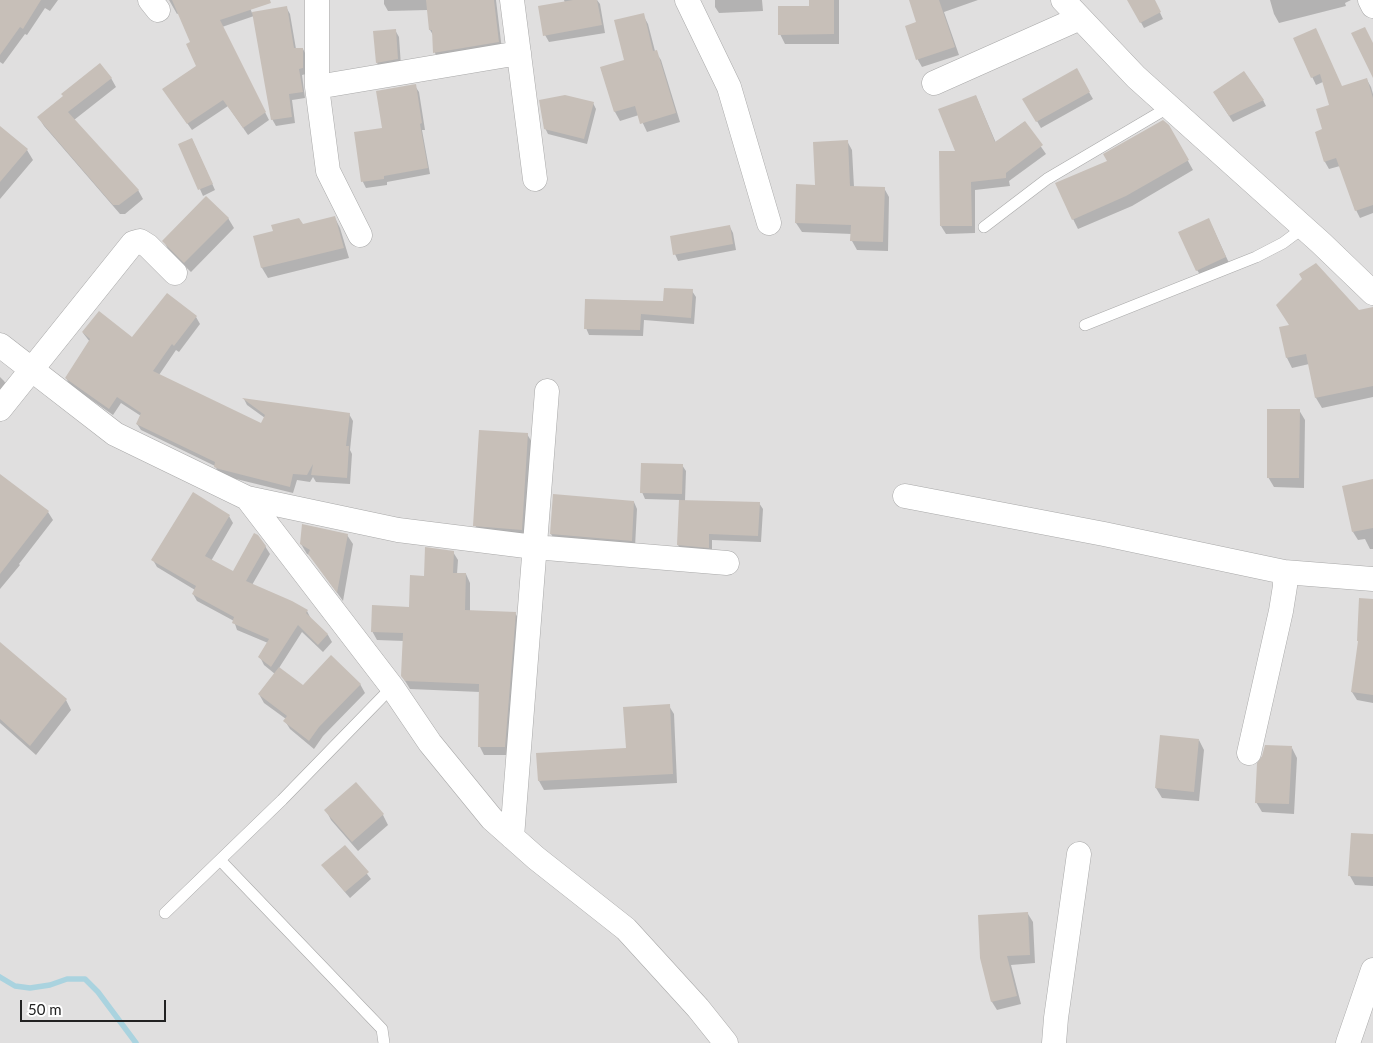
<!DOCTYPE html>
<style>
body{margin:0}
#map{position:relative;width:1373px;height:1043px;overflow:hidden;background:#f2efe9;font-family:Lato,sans-serif}
canvas{display:block}
.scale{position:absolute;left:20px;top:1000px;width:146px;height:22px;box-sizing:border-box;border:2px solid #222;border-top:0;padding-left:6px;font-size:15px;line-height:18px;white-space:nowrap;color:#222;-webkit-text-stroke:4px #fff;paint-order:stroke}
</style>
<div id="map">
<canvas width="1373" height="1043"></canvas>
<div class="scale">50 m</div>
</div>
<script>
const c = document.querySelector('canvas').getContext('2d');
c.lineJoin = 'round';
function fillPath(path, color) { c.fillStyle = color; c.fill(path, 'evenodd'); }
const shape = rows => new Path2D(rows.map(r => 'M' + r).join(''));
function stroke(path, color, width, dash) { c.strokeStyle = color; c.lineWidth = width; c.lineCap = dash ? 'butt' : 'round'; c.setLineDash(dash || []); c.stroke(path); }
fillPath(shape([
 [0,0,1373,0,1373,1043,0,1043]
]), '#e0dfdf');
fillPath(shape([
 [0,0,58,0,50,11,45,8,27,35,25,34,3,64,0,62],
 [169,0,247,0,252,13,286,7,290,14,296,49,303,49,306,55,306,74,302,75,305,98,292,100,295,123,276,126,272,119,254,16,222,27,269,120,248,135,228,106,192,130,168,96,198,66,192,43,179,13,177,14],
 [384,0,496,0,502,50,439,60,435,53,433,35,430,30,428,10,388,11,384,4],
 [564,0,597,0,600,4,605,33,549,42,545,35,565,3],
 [715,0,762,0,763,11,719,13,715,7],
 [811,0,839,0,839,44,785,44,780,34,811,7],
 [910,0,978,0,944,12,959,55,922,67,918,60,906,27,918,23],
 [1140,0,1154,0,1163,19,1144,28,1131,4],
 [1270,0,1351,0,1345,3,1346,6,1279,23,1274,14],
 [643,15,648,24,655,51,661,60,680,122,647,132,639,115,620,121,615,112,601,68,626,61],
 [395,30,399,37,401,66,381,69,377,63],
 [1294,39,1342,87,1367,80,1371,87,1373,94,1373,213,1360,218,1356,210,1340,166,1329,169,1325,162,1323,130,1331,106,1323,82,1316,85],
 [1076,70,1093,99,1041,128,1024,99],
 [111,78,116,87,74,120,138,190,143,199,125,214,120,214,44,126,39,118],
 [415,86,419,92,425,130,422,130,430,174,387,182,387,185,366,188,363,182,355,133,383,129],
 [976,96,996,143,1024,122,1046,154,1009,181,1010,186,975,190,975,233,946,234,941,226,956,152],
 [1218,99,1263,100,1266,106,1233,122],
 [593,103,596,109,587,144,548,134,545,128],
 [1168,125,1193,170,1132,206,1078,229,1073,219,1109,161],
 [0,127,27,150,33,160,0,199],
 [192,139,215,190,203,196,180,144],
 [847,141,852,150,854,187,884,188,889,197,888,251,857,250,852,241,852,234,802,232,796,223,816,186],
 [228,218,234,228,191,272,169,251,164,241],
 [335,218,340,228,349,258,268,278,262,268,255,237],
 [1212,226,1229,263,1201,276,1197,270],
 [730,227,733,233,736,250,678,261,675,254],
 [1304,280,1359,311,1373,308,1373,397,1322,408,1316,398,1309,364,1292,368,1287,358,1290,326],
 [692,291,696,297,694,324,644,320,643,336,589,335,586,328,664,302],
 [167,295,196,317,200,324,179,352,176,350,159,375,261,424,265,418,247,405,244,399,349,414,353,421,350,450,352,454,350,484,316,482,313,477,310,482,297,480,293,493,224,476,219,473,215,466,141,430,137,424,141,416,121,403,113,415,70,385,66,378,90,342,83,333,133,339],
 [0,377,4,381,10,391,0,401],
 [1299,410,1305,420,1304,488,1274,487,1268,477],
 [527,434,533,444,527,539,480,535,475,525],
 [682,465,686,471,685,501,759,503,763,509,761,542,712,540,712,554,682,551,678,545,680,500,645,499,642,492],
 [0,475,48,512,53,520,19,564,20,565,0,589],
 [1373,480,1373,549,1370,549,1365,539,1358,540,1353,532],
 [634,502,637,509,635,547,555,540,551,534],
 [229,516,233,523,211,561,233,573,265,546,270,554,252,585,307,611,311,619,328,635,332,642,323,652,302,632,279,668,303,687,360,684,365,693,323,736,314,749,290,729,285,721,286,719,264,703,259,694,275,674,264,665,260,657,268,643,237,630,234,621,197,601,193,594,195,590,157,567,153,560],
 [347,535,353,544,343,601,310,555,307,554,301,544],
 [453,552,458,560,457,574,466,574,470,583,470,611,515,613,520,621,509,755,484,755,480,747,480,692,410,689,402,676,404,641,377,640,372,631,411,608,425,577],
 [1373,600,1373,703,1357,700,1352,692,1359,643,1358,641],
 [0,650,66,700,71,710,36,755,0,723],
 [669,706,674,714,677,783,544,790,539,781,627,750],
 [1199,740,1204,750,1199,801,1162,798,1156,788],
 [1292,748,1297,758,1294,814,1262,812,1256,802],
 [326,810,383,815,388,825,358,851,331,820],
 [1373,835,1373,886,1355,885,1350,876],
 [345,846,371,879,350,898,327,871],
 [1028,914,1033,922,1035,963,1011,965,1021,1004,997,1010,992,1002,979,916]
]), '#0003');
stroke(shape([
 [0,977,15,986,30,988,50,985,67,979,85,979,98,992,136,1043]
]), '#aad3df', 5.5);
fillPath(shape([
 [0,0,41,0,23,29,20,27,0,55],
 [172,0,270,0,271,3,220,20,266,112,243,128,223,100,187,124,162,89,196,66,186,44,190,42],
 [426,0,494,0,499,42,433,53,432,30,429,30],
 [573,0,597,0,602,25,543,36,538,6],
 [809,0,834,0,834,34,778,35,778,6,809,6],
 [909,0,939,0,955,47,916,60,905,26,916,22],
 [1127,0,1155,0,1161,12,1140,23],
 [287,6,294,48,303,48,303,68,299,69,303,92,289,94,292,117,271,120,252,12],
 [644,13,653,51,657,50,676,113,640,124,635,106,614,112,600,67,624,60,614,20],
 [1365,27,1373,43,1373,78,1351,33],
 [1316,28,1342,86,1367,78,1373,98,1373,205,1355,211,1336,158,1324,162,1315,132,1322,129,1316,109,1329,105,1320,74,1311,78,1293,38],
 [396,29,398,59,376,63,373,31],
 [100,63,112,78,68,112,139,190,119,205,113,205,37,117,63,96,61,94],
 [1077,68,1090,92,1036,122,1022,99],
 [1244,71,1264,100,1229,116,1213,92],
 [416,84,422,123,420,124,428,168,384,176,384,179,361,182,354,132,382,128,376,91],
 [565,95,594,102,584,139,544,129,539,100],
 [976,95,995,142,1025,121,1043,145,1006,173,1006,178,971,182,972,226,940,226,939,151,955,151,938,109],
 [1163,120,1169,125,1189,160,1126,196,1072,220,1055,183,1107,161,1103,154],
 [0,126,28,149,0,182],
 [192,138,213,184,198,190,178,144],
 [848,140,850,186,885,187,883,242,850,241,851,225,795,223,796,184,815,185,813,142],
 [206,196,229,218,184,263,162,241],
 [335,216,344,248,261,268,253,236,273,231,271,225,299,218,303,224],
 [1209,218,1226,257,1196,271,1178,232],
 [730,225,733,244,673,255,670,236],
 [1316,263,1359,310,1373,307,1373,386,1315,398,1306,354,1286,358,1279,327,1289,325,1276,305,1302,279,1299,274],
 [664,288,693,289,691,318,641,314,640,330,584,329,585,299,663,301],
 [167,293,197,316,174,346,172,344,153,371,261,423,265,415,242,398,350,413,346,446,349,446,347,478,311,475,313,464,307,475,293,474,290,487,219,469,214,467,215,462,136,424,141,413,117,397,109,409,65,378,90,339,82,332,99,311,132,337],
 [1267,409,1300,409,1299,478,1267,478],
 [479,430,528,433,522,530,473,526],
 [641,463,683,464,682,494,640,493],
 [0,474,49,511,0,574],
 [1373,479,1373,528,1352,532,1342,486],
 [193,492,230,515,205,556,233,571,254,533,258,535,266,546,246,581,292,601,308,610,306,613,328,634,318,645,298,625,271,667,258,657,269,639,232,623,234,617,192,594,196,586,151,560],
 [553,494,634,501,632,541,550,534],
 [679,500,760,502,758,536,709,534,709,548,677,545],
 [302,524,348,534,337,593,308,554,310,550,300,544],
 [425,547,454,551,453,573,466,573,465,610,516,612,505,747,478,747,479,684,405,681,401,676,403,633,371,632,372,605,409,607,410,575,424,576],
 [1359,598,1373,599,1373,695,1351,692,1358,641,1357,641],
 [0,642,67,699,30,746,0,719],
 [331,655,361,684,319,727,309,741,283,721,287,716,258,694,279,667,303,685],
 [670,704,673,774,538,781,536,753,626,748,623,707],
 [1160,735,1199,739,1194,792,1155,788],
 [1265,745,1292,746,1289,804,1255,803,1257,763,1262,756],
 [356,782,384,814,352,842,324,810],
 [1351,833,1373,834,1373,877,1348,876],
 [345,845,369,872,345,892,321,865],
 [1028,912,1030,955,1007,956,1017,996,991,1002,980,958,978,915]
]), '#c7bfb8');
const service = shape([
 [984,227,1047,179,1169,107],
 [1085,325,1256,257,1283,243,1303,228],
 [220,860,382,1029,384,1043],
 [165,913,282,800,392,687]
]);
const minor = shape([
 [150,0,158,10],
 [317,0,317,87,328,171,360,235],
 [512,0,535,179],
 [687,0,729,87,769,223],
 [1063,0,1136,77,1321,243,1373,293],
 [1370,0,1373,6],
 [934,83,1080,18],
 [317,87,519,53],
 [0,345,115,434,247,498,398,530,534,547,727,563],
 [0,409,133,243,140,241,148,246,175,273],
 [905,496,1104,534,1284,572,1373,579],
 [247,498,392,687,430,743,492,819,536,858,626,929,698,1008,726,1043],
 [1249,753,1281,611,1285,586,1284,572],
 [512,837,547,391],
 [1054,1043,1056,1018,1079,854],
 [1348,1043,1373,970]
]);
stroke(service, '#a9a9a9', 12);
stroke(minor, '#a9a9a9', 25);
stroke(service, '#fff', 11);
stroke(minor, '#fff', 24);
</script>
